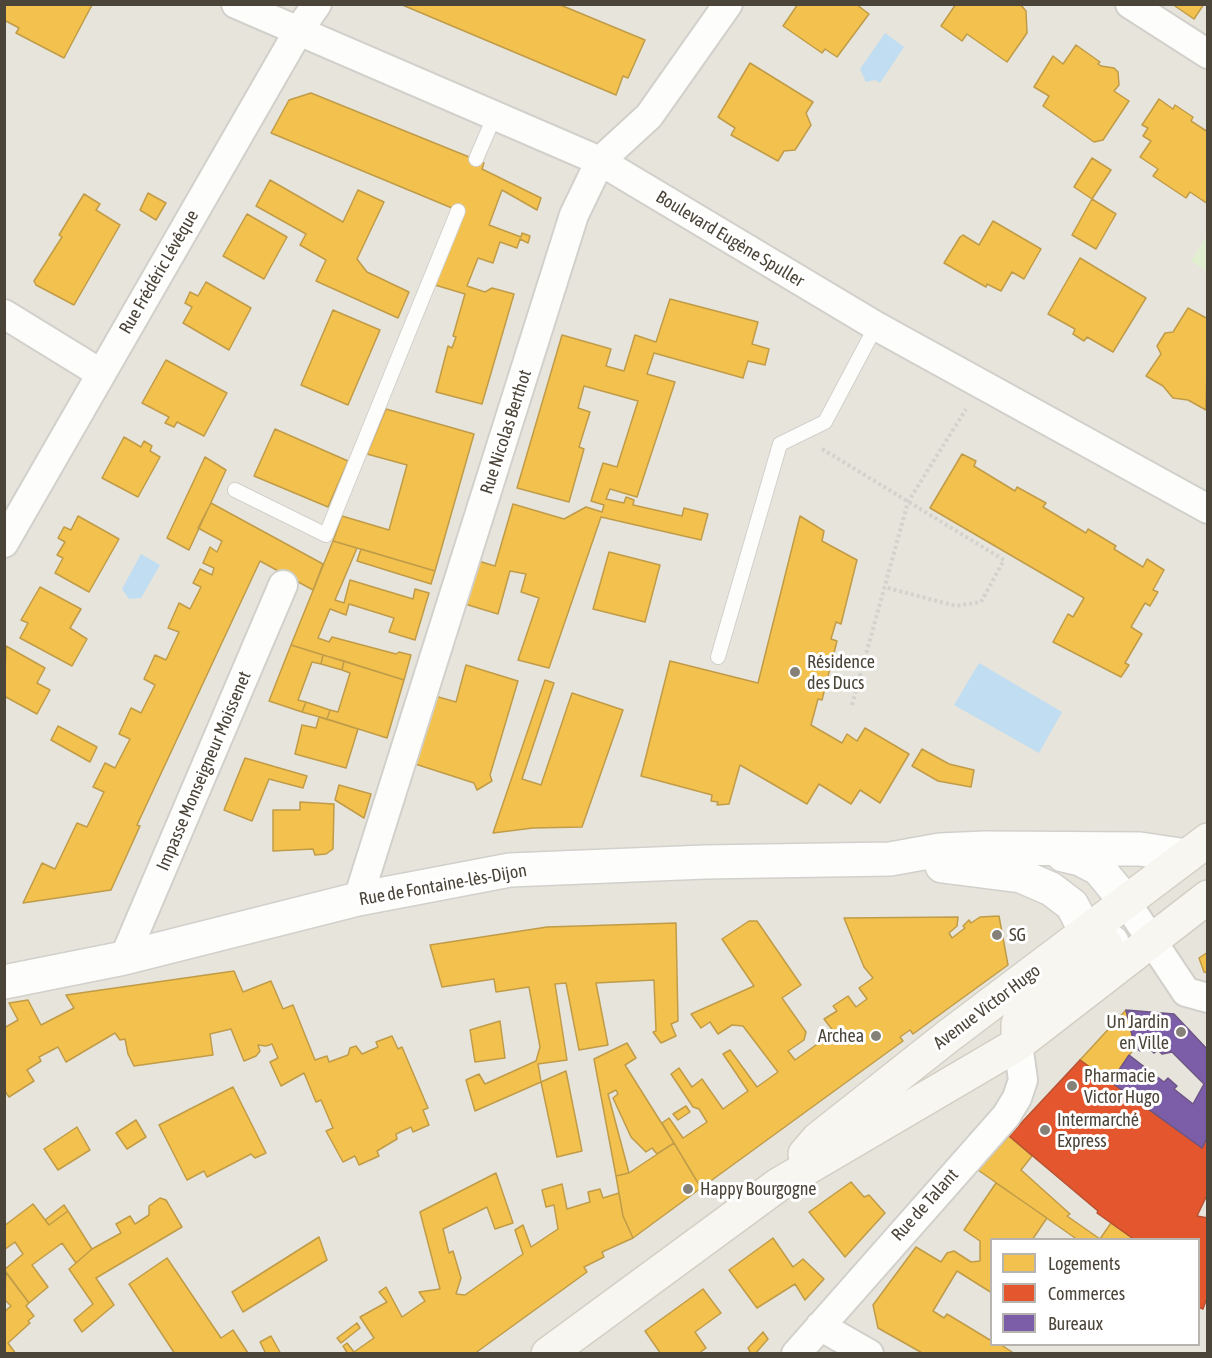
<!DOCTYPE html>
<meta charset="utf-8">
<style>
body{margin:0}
#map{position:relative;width:1212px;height:1358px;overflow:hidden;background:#f4f2ee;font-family:"Asap Condensed",sans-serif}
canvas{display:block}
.frame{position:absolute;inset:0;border:6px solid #4b4439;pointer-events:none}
.legend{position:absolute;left:990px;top:1238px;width:210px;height:108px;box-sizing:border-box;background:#fff;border:2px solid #b7b4b0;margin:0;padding:8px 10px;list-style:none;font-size:18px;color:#4b4439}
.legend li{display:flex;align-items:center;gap:12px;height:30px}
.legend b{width:30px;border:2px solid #b7b4b0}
</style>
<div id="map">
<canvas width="1212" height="1358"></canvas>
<div class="frame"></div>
<ul class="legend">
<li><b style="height:16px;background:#f2c14e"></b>Logements</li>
<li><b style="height:16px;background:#e4572e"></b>Commerces</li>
<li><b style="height:16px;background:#7b5ea7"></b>Bureaux</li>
</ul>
</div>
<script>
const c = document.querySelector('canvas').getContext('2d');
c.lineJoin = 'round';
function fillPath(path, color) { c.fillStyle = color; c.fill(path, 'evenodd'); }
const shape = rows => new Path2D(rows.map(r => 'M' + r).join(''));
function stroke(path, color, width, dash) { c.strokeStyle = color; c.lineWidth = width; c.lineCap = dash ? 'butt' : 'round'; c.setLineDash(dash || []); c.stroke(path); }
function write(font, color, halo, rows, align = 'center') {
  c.font = font + ' "Asap Condensed",sans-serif'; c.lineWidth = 6; c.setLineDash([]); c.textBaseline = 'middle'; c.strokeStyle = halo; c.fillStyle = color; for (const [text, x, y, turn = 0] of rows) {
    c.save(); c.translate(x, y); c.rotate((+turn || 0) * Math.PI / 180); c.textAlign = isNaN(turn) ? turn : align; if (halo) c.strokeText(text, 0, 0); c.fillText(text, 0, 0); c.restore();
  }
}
fillPath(shape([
 [5,5,1207,5,1207,1353,5,1354],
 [992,1240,1198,1240,1198,1344,992,1344]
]), '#e7e4dc');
fillPath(shape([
 [1207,236,1207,271,1191,261]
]), '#e1eecf');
fillPath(shape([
 [885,33,904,47,880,83,875,80,866,82,860,69],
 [141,554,160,565,141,598,129,599,122,589],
 [979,663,1062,712,1039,753,954,705]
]), '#c0ddf1');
const homes = shape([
 [4,4,91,4,92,5,64,58,16,33,19,28,4,20,4,4],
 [400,4,558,4,645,40,628,78,623,76,616,95,400,4],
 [798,4,856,4,869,14,837,57,825,49,822,53,783,26,798,4],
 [956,4,1020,4,1026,11,1027,33,1007,62,967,34,962,41,941,26,956,4],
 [1172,4,1204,4,1194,19,1172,4],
 [1076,45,1100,62,1098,64,1101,66,1114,68,1118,72,1119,85,1114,91,1129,101,1103,140,1094,142,1043,106,1049,96,1034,87,1053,56,1063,64,1076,45],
 [750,63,813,102,806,113,811,125,795,150,784,151,778,161,731,135,735,128,718,117,750,63],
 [311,93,484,163,482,169,541,198,537,210,502,190,489,225,521,237,522,233,530,236,528,243,520,239,517,248,500,242,493,263,478,258,467,286,485,292,492,288,514,294,482,404,436,392,448,346,452,348,456,337,453,336,465,294,435,285,464,213,271,133,289,100,311,93],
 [1159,99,1173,109,1175,105,1193,117,1191,121,1208,132,1208,204,1190,192,1186,198,1153,176,1158,169,1140,157,1151,141,1143,136,1148,128,1142,125,1159,99],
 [1092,158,1111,170,1092,199,1074,187,1092,158],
 [270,180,343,222,358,190,384,202,357,259,367,272,409,292,398,318,316,281,326,260,300,245,306,234,256,206,270,180],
 [148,193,166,203,156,220,140,210,148,193],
 [84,194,100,204,96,210,120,225,74,305,36,285,34,281,62,237,59,235,84,194],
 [1092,199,1116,214,1096,249,1072,235,1092,199],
 [247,214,287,237,264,279,223,256,247,214],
 [993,221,1041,249,1024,279,1012,272,1001,291,987,284,986,287,944,263,960,237,963,235,979,245,993,221],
 [1080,258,1146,298,1113,352,1087,337,1084,341,1073,334,1075,329,1048,314,1080,258],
 [206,282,251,308,229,350,183,323,192,307,185,303,190,292,198,296,206,282],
 [670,299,758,322,752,344,769,349,765,365,748,361,743,378,654,353,647,374,675,382,637,497,610,489,606,499,624,503,626,497,634,500,633,505,682,516,684,508,708,514,701,540,601,517,549,668,518,660,539,598,521,592,526,574,510,571,498,614,455,601,468,558,495,566,513,504,564,519,586,507,602,512,604,505,591,501,603,463,617,467,638,401,584,386,578,408,590,412,579,447,584,449,569,502,517,488,562,335,611,349,606,366,624,371,635,335,656,342,670,299],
 [1188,308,1208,319,1206,410,1188,400,1173,398,1163,386,1146,376,1161,354,1157,346,1165,333,1173,332,1188,308],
 [333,310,380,330,348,405,301,385,333,310],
 [166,360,227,393,204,436,177,422,174,427,165,423,169,417,142,403,166,360],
 [386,409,474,434,435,571,333,541,342,516,389,530,407,465,367,454,386,409],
 [275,429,348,461,328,507,254,476,275,429],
 [124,437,141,447,144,441,152,446,150,451,160,457,138,497,102,478,124,437],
 [962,454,976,461,974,466,1015,491,1017,487,1046,503,1043,507,1086,533,1088,529,1116,546,1114,549,1143,567,1147,559,1164,570,1153,590,1158,592,1150,606,1145,603,1131,627,1142,634,1125,663,1129,665,1121,677,1053,642,1068,614,1073,617,1084,598,930,508,962,454],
 [205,457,226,470,189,550,167,538,205,457],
 [211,503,323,564,313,590,260,561,137,825,140,826,111,890,23,903,42,863,55,869,77,823,87,827,104,792,93,787,105,763,115,768,130,739,119,734,131,708,141,713,155,685,144,679,155,655,166,660,179,632,168,628,179,603,190,609,201,587,193,583,200,569,212,575,214,568,203,563,210,547,217,552,222,541,198,528,211,503],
 [78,516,119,539,89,592,55,573,63,558,57,555,65,542,58,538,64,527,71,530,78,516],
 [800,516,824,531,822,541,857,560,841,624,836,622,831,639,837,641,822,700,818,699,811,725,842,743,847,734,857,741,865,728,909,754,880,803,860,790,851,804,819,784,807,804,740,765,729,804,717,805,718,802,711,801,712,795,641,776,670,661,758,683,800,516],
 [333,541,357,548,335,600,344,603,350,580,413,599,415,589,429,593,415,640,389,632,394,618,349,604,346,615,330,609,318,638,329,642,332,637,396,654,399,652,411,655,404,680,291,645,333,541],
 [361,549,435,571,431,584,357,561,361,549],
 [609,552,660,565,645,622,593,609,609,552],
 [40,587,81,609,70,628,87,639,72,666,20,638,28,623,21,620,40,587],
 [291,645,323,655,321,664,312,662,298,700,306,702,302,712,269,701,291,645],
 [6,646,45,668,37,683,50,690,37,714,4,696,6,646],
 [323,655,344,661,342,670,321,664,323,655],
 [344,661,404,680,387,738,327,719,330,710,338,712,350,673,342,670,344,661],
 [466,665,518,681,490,775,492,781,477,790,474,783,409,762,428,694,456,702,466,665],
 [545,680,554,683,522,779,541,785,572,693,623,710,582,827,533,828,493,833,545,680],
 [306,702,330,710,327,719,302,712,306,702],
 [319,717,358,729,346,768,295,754,302,725,316,728,319,717],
 [58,726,97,747,90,762,51,740,58,726],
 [922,749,949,764,974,770,971,787,938,781,912,766,922,749],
 [245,758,307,776,303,788,269,779,252,821,224,810,245,758],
 [339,785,371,794,364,818,335,800,339,785],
 [300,802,334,804,333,849,326,854,315,855,313,849,273,851,273,810,300,810,300,802],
 [999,916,1008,965,913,1034,910,1030,900,1037,903,1041,701,1188,662,1123,669,1118,683,1138,707,1122,699,1109,693,1107,671,1074,679,1068,692,1087,702,1079,723,1109,748,1091,723,1054,730,1050,757,1087,778,1072,743,1026,732,1025,718,1034,710,1022,701,1028,691,1014,754,986,722,939,749,921,757,921,801,985,782,998,806,1032,804,1040,788,1051,795,1060,834,1032,824,1019,837,1011,833,1006,848,996,856,1007,867,999,859,988,873,978,864,967,844,918,958,917,957,926,949,933,952,938,965,928,963,926,969,920,971,923,980,917,999,916],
 [676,923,678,1021,671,1024,676,1036,661,1043,653,1032,656,1031,654,980,596,983,608,1045,579,1050,566,983,555,984,567,1060,538,1064,541,1082,475,1111,466,1080,479,1074,485,1084,536,1061,540,1047,529,987,496,992,494,979,442,987,430,945,547,927,676,923],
 [1208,952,1208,973,1204,972,1199,958,1208,952],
 [234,971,243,992,271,981,283,1009,293,1005,315,1060,327,1056,329,1062,348,1055,350,1048,356,1046,362,1054,378,1047,376,1042,392,1036,398,1049,402,1047,428,1108,423,1110,429,1125,413,1132,411,1127,396,1134,397,1139,377,1151,379,1156,359,1165,355,1156,343,1162,326,1131,333,1128,321,1100,316,1102,304,1073,281,1086,270,1062,278,1058,272,1044,266,1046,258,1045,260,1051,256,1056,244,1061,231,1029,210,1034,213,1055,134,1066,128,1054,125,1039,120,1040,115,1033,66,1062,58,1047,39,1057,41,1061,27,1070,34,1081,9,1097,4,1090,4,1028,18,1020,9,1003,28,1000,41,1025,74,1008,66,995,234,971],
 [1126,1010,1135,1047,1111,1082,1080,1060,1126,1010],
 [500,1021,505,1058,475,1062,470,1030,500,1021],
 [627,1043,636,1058,625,1065,674,1143,657,1154,652,1148,646,1152,631,1137,613,1098,618,1094,616,1090,608,1094,629,1173,616,1176,594,1059,627,1043],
 [566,1071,582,1151,557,1157,541,1082,566,1071],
 [233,1087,266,1153,255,1158,251,1154,207,1177,204,1171,187,1180,159,1125,233,1087],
 [686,1106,690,1112,678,1120,673,1114,686,1106],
 [136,1120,146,1137,127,1149,116,1133,136,1120],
 [77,1127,90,1150,58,1170,44,1149,77,1127],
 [1009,1136,1032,1156,1021,1170,1070,1214,1067,1216,1100,1239,1111,1223,1135,1240,1078,1240,978,1170,1009,1136],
 [674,1143,701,1188,633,1238,623,1216,616,1176,629,1173,674,1143],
 [496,1173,513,1223,495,1229,487,1207,443,1229,449,1253,453,1251,461,1278,456,1294,465,1295,523,1254,515,1230,523,1225,531,1247,558,1229,554,1205,546,1207,542,1190,562,1184,567,1209,590,1202,588,1192,600,1189,603,1198,619,1193,623,1216,633,1238,602,1252,604,1257,584,1267,587,1272,474,1354,348,1354,343,1346,347,1343,354,1352,374,1338,360,1317,387,1302,379,1292,386,1287,402,1317,425,1301,419,1292,440,1289,420,1212,496,1173],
 [851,1182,864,1197,869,1195,885,1213,845,1257,809,1212,851,1182],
 [996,1183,1047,1218,1032,1240,992,1240,992,1293,957,1271,933,1311,944,1318,947,1314,990,1340,992,1338,992,1344,1000,1344,1015,1354,924,1354,878,1328,873,1305,916,1247,941,1262,947,1253,954,1251,971,1262,980,1261,980,1241,964,1230,996,1183],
 [160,1198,166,1200,182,1227,96,1278,114,1305,82,1332,74,1320,93,1304,69,1269,92,1249,121,1233,116,1224,130,1216,135,1224,149,1215,149,1206,160,1198],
 [33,1204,49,1225,68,1211,92,1249,76,1263,62,1243,32,1265,48,1287,29,1303,4,1270,23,1254,15,1242,4,1250,4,1226,33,1204],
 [64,1205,68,1211,49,1225,45,1220,64,1205],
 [319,1237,327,1260,243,1312,232,1292,319,1237],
 [773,1238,793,1267,803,1259,824,1279,805,1300,795,1284,757,1308,729,1270,773,1238],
 [167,1258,221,1338,233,1330,248,1353,175,1354,129,1284,167,1258],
 [6,1272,29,1303,26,1306,34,1316,28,1321,30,1323,8,1343,16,1354,4,1354,4,1312,11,1306,4,1299,6,1272],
 [703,1289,721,1313,695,1332,706,1348,698,1354,661,1354,645,1331,703,1289],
 [357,1323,360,1328,341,1343,337,1338,357,1323],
 [763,1332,768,1339,755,1354,751,1354,748,1348,763,1332],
 [271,1336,281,1354,266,1354,260,1342,271,1336]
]);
fillPath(homes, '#f2c14e');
stroke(homes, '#c09c48', 1.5);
const shops = shape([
 [1080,1060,1202,1148,1208,1136,1208,1193,1197,1216,1208,1218,1208,1295,1203,1309,1198,1307,1198,1240,1135,1240,1097,1213,1098,1211,1009,1136,1080,1060]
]);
fillPath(shops, '#e4572e');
stroke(shops, '#b65131', 1.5);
const offices = shape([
 [1126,1010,1174,1014,1208,1050,1208,1136,1202,1148,1111,1082,1129,1055,1164,1082,1168,1078,1177,1086,1174,1089,1193,1104,1204,1084,1172,1052,1162,1054,1158,1050,1154,1053,1146,1046,1140,1051,1135,1047,1126,1010]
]);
fillPath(offices, '#7b5ea7');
stroke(offices, '#6d5686', 1.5);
const service = shape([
 [476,159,495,115],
 [235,490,326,535,458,211],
 [718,657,780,444,825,422,876,326]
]);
const minor = shape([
 [236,4,600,161,876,326,1208,509],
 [1130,4,1208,54],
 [4,314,100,373],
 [4,543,299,30,317,4],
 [358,899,574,215,600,161,649,116,728,4],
 [1126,902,1186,992,1208,998],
 [124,958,283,585],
 [820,1326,869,1354],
 [796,1354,1006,1116,1017,1098,1023,1080,1018,1044]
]);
const tertiary = shape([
 [1063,855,1080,859,1099,869,1126,902],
 [942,866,1021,876,1051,889,1072,905,1086,932,1112,942],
 [4,982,124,958,358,899,510,870,705,862,890,859,940,850,985,848,1140,849,1187,856]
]);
const secondary = shape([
 [1018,1041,1018,1024,1023,1012,1106,945],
 [805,1154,818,1139,947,1037,1208,840],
 [548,1354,778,1185,1018,1044,1208,897]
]);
stroke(service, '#d2d0cb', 16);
stroke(minor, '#d2d0cb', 32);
stroke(tertiary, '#d2d0cb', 36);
stroke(secondary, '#d3cfc5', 36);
stroke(shape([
 [822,449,1004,560,981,602,956,606,884,587],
 [852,705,908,502,966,409]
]), '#d3d2cc', 4, [3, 3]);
stroke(service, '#fdfdfc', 14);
stroke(minor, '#fdfdfc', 28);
stroke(tertiary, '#fdfdfc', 33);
stroke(secondary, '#f7f6f1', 33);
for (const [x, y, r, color] of [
 [795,672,6,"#868178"],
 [997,935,6,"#868178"],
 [1181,1032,6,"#868178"],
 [876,1036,6,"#868178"],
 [1072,1086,6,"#868178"],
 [1045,1130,6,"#868178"],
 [688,1189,6,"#868178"]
]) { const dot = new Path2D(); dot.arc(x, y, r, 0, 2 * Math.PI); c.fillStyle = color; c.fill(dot); stroke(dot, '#fff', 2); }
write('18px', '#4b4439', '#fff', [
 ["Boulevard Eugène Spuller",730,239,31],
 ["Rue Frédéric Lévêque",159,272,-60],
 ["Rue Nicolas Berthot",506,432,-72],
 ["Impasse Monseigneur Moissenet",204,771,-67],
 ["Rue de Fontaine-lès-Dijon",443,885,-10],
 ["Avenue Victor Hugo",987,1007,-37],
 ["Rue de Talant",925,1205,-48]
]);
write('18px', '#4b4439', '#fff', [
 ["Résidence",807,662],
 ["des Ducs",807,683],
 ["SG",1009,935],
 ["Un Jardin",1169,1022,"right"],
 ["en Ville",1169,1043,"right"],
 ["Archea",864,1036,"right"],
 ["Pharmacie",1084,1076],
 ["Victor Hugo",1084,1097],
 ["Intermarché",1057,1120],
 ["Express",1057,1141],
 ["Happy Bourgogne",700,1189]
], 'left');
</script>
